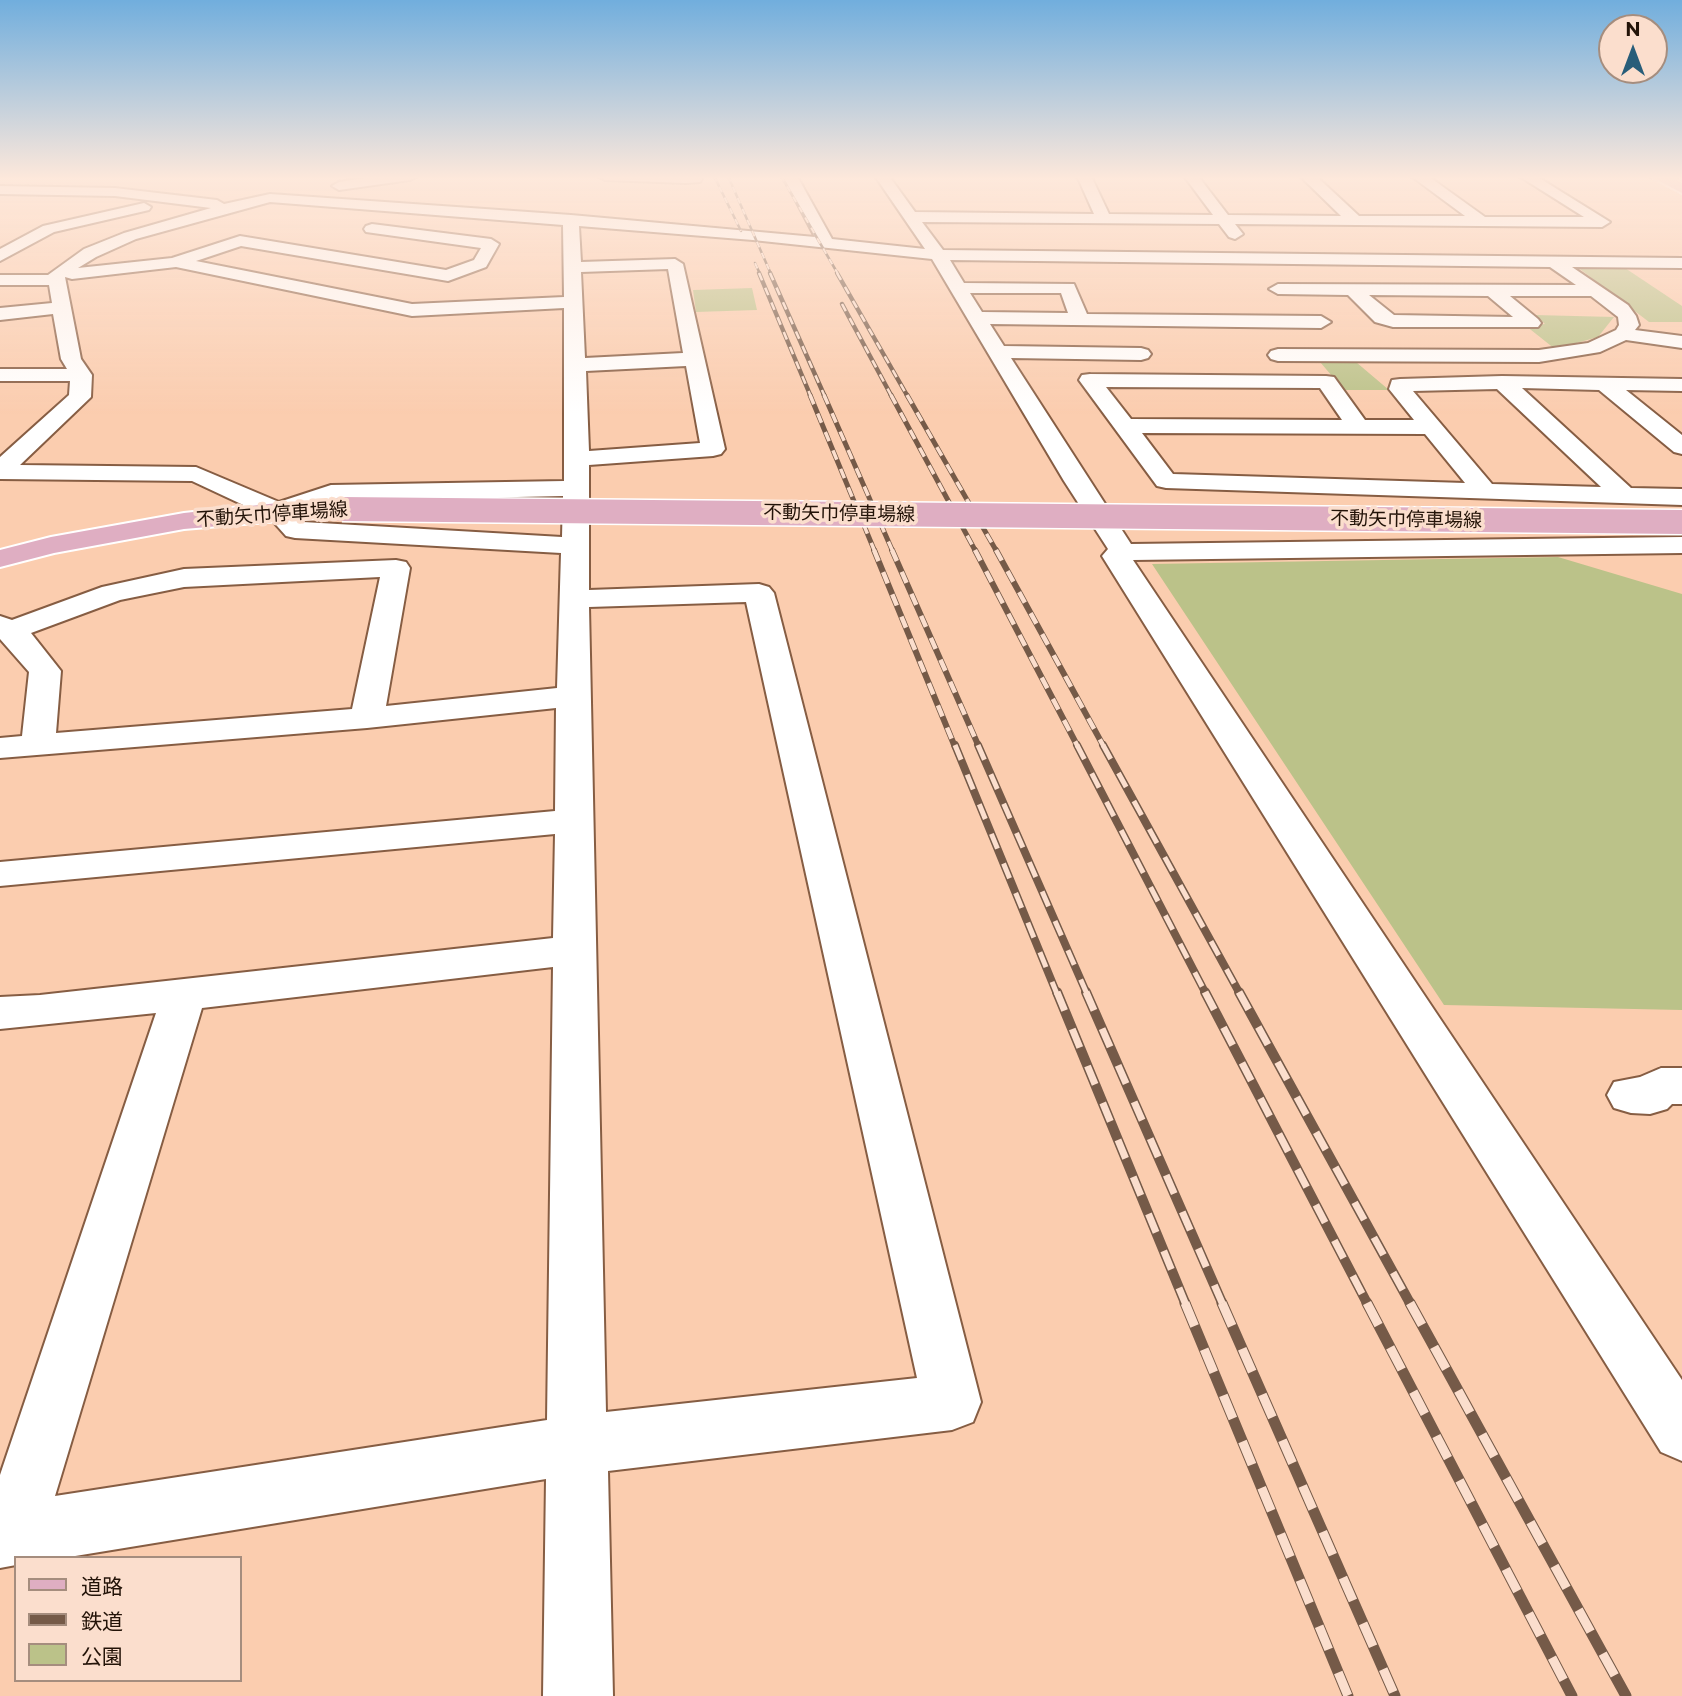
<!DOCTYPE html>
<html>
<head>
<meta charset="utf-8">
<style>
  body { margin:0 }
  #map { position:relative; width:1682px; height:1696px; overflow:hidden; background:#fbcdaf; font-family:Montserrat,"Noto Sans JP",sans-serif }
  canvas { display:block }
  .legend { position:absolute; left:14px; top:1556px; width:228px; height:126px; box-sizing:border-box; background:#fbdecd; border:2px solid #a58d7e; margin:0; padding:9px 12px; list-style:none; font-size:21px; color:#231308 }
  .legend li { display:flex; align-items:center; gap:14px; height:35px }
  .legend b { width:35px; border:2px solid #a58d7e }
  .north { position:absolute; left:1598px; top:14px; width:70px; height:70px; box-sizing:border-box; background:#fbdecd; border:2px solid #a58d7e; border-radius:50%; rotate:0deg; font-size:19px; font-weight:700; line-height:28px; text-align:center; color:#231308 }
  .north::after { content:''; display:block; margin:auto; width:24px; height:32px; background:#285d79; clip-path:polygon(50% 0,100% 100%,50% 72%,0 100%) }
</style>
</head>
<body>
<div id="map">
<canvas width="1682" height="1696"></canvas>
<ul class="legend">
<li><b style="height:9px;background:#dfaec2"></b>道路</li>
<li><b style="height:9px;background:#755a48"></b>鉄道</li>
<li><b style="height:19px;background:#bbc289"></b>公園</li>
</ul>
<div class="north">N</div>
</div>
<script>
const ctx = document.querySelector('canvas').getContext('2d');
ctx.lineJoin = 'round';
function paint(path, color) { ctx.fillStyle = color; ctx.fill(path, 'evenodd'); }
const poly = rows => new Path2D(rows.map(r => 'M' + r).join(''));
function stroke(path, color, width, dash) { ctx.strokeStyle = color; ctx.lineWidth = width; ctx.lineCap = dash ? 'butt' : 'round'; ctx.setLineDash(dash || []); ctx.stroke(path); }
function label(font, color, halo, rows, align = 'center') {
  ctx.font = font + ' Montserrat,"Noto Sans JP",sans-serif'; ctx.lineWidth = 7; ctx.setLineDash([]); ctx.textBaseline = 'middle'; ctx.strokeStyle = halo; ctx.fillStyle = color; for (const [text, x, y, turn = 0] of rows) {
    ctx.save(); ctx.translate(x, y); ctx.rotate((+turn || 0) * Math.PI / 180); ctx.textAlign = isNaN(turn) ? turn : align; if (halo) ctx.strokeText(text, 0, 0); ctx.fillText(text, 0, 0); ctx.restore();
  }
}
paint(poly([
  [1576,266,1622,266,1682,306,1682,322,1649,322],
  [752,288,757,310,696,312,693,290],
  [1535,315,1614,317,1598,337,1555,349,1526,326,1545,324],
  [1320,362,1356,362,1389,390,1344,390],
  [1558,557,1682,594,1682,1010,1444,1005,1152,564]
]), '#bbc289');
const minor = poly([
  [378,176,417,176,410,180,339,190,332,186,339,182,378,176],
  [598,176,702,176,702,179,700,182,686,183,605,180,598,176],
  [783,176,797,176,832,239,925,249,875,176,889,176,915,212,1094,214,1077,176,1091,176,1109,214,1213,215,1184,176,1198,176,1228,215,1341,216,1300,176,1316,176,1359,216,1465,216,1411,176,1428,176,1485,217,1584,217,1519,176,1536,176,1610,222,1602,227,1235,224,1243,234,1235,239,1229,237,1219,224,922,222,943,250,1682,258,1682,268,1572,267,1628,305,1636,316,1639,325,1635,330,1682,336,1682,348,1626,340,1600,352,1539,362,1278,361,1271,359,1268,355,1271,351,1278,349,1539,350,1588,343,1616,330,1619,325,1618,317,1591,296,1510,296,1538,319,1541,323,1538,327,1393,327,1375,322,1348,295,1278,294,1269,289,1278,284,1576,285,1550,267,950,260,964,283,1074,284,1087,314,1321,316,1331,322,1321,328,990,324,1004,346,1141,348,1148,350,1151,354,1148,358,1141,360,1011,358,1131,544,1682,537,1682,553,1133,560,1682,1380,1682,1461,1661,1452,1102,556,1108,549,1064,481,932,259,753,240,579,226,581,262,675,259,683,264,725,449,721,454,713,456,589,465,589,590,759,584,769,587,774,593,981,1402,973,1422,952,1430,608,1471,613,1696,543,1696,546,1479,63,1558,16,1558,16,1565,0,1568,0,1475,156,1013,0,1029,0,997,40,995,553,938,555,834,0,886,0,862,555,811,556,708,367,728,0,758,0,738,22,736,29,672,0,639,0,616,12,620,102,587,184,569,396,560,406,562,410,568,386,706,557,688,561,553,295,538,286,536,269,517,192,481,0,479,0,457,69,395,70,381,0,381,0,369,67,369,61,359,53,314,0,320,0,308,52,303,49,285,0,285,0,275,48,275,84,249,124,233,211,208,115,196,0,194,0,186,115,188,217,200,224,204,270,194,571,215,815,237,783,176],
  [270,202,563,225,564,297,412,304,196,261,241,246,448,281,486,267,499,244,491,239,372,224,366,226,364,229,366,232,481,248,474,260,446,270,240,236,172,258,78,268,96,257,136,239,270,202],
  [176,267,412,316,564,308,564,481,331,485,279,502,196,467,20,465,91,397,92,375,81,359,65,277,72,279,176,267],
  [668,269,683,353,585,358,581,272,668,269],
  [970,293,1061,293,1068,313,982,312,970,293],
  [1369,295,1488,296,1513,317,1394,315,1369,295],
  [686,366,700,443,589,451,586,371,686,366],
  [563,496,562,537,303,522,295,514,334,501,563,496],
  [380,577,352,709,56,733,61,671,31,633,120,600,184,587,380,577],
  [746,602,917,1378,606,1412,589,607,746,602],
  [553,967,547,1420,55,1496,202,1008,553,967],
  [144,203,151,207,149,210,54,232,0,261,0,249,43,226,144,203],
  [1090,374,1326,376,1334,377,1365,420,1414,420,1389,389,1392,380,1400,379,1502,376,1682,379,1682,391,1626,390,1682,435,1682,454,1674,452,1599,390,1522,388,1631,488,1682,489,1682,505,1166,488,1157,486,1079,380,1082,375,1090,374],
  [1106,387,1320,388,1342,420,1131,419,1106,387],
  [1497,389,1601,487,1492,484,1413,391,1497,389],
  [1142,433,1425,434,1465,483,1173,474,1142,433],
  [1661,1068,1682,1068,1682,1104,1672,1104,1667,1109,1650,1114,1631,1113,1614,1108,1607,1095,1614,1082,1640,1077,1661,1068]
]);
const major = poly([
  [1650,176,1668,176,1682,183,1682,193,1650,176],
  [342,501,351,503,355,509,351,515,184,529,54,553,0,567,0,550,51,537,184,513,278,503,342,501]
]);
stroke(minor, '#865d43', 4);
stroke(major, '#fff', 4);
paint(minor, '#fff');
paint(major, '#dfaec2');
const railFar6 = poly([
  [714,176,741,231],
  [728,176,771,274],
  [781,176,838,274],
  [755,263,760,274]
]);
const railFar5 = poly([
  [759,273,811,397],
  [770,273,825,397],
  [837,273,908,397],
  [842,304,892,397]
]);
const railFar4 = poly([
  [810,395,875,552],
  [824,395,893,552],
  [891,395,976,552],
  [907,395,997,552]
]);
const railFar3 = poly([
  [874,550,955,747],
  [892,550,979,747],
  [975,550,1078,747],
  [996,550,1104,747]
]);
const railFar2 = poly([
  [955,745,1057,994],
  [978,745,1087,994],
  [1077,745,1206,994],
  [1103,745,1240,994]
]);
const railFar1 = poly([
  [1057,992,1186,1305],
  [1086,992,1223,1305],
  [1205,992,1368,1305],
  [1239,992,1411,1305]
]);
const rail = poly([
  [1185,1303,1348,1696],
  [1222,1303,1395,1696],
  [1367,1303,1572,1696],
  [1410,1303,1626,1696]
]);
stroke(railFar6, '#755a48', 2.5);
stroke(railFar5, '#755a48', 4.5);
stroke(railFar4, '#755a48', 5);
stroke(railFar3, '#755a48', 6);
stroke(railFar2, '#755a48', 8);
stroke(railFar1, '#755a48', 10);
stroke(rail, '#755a48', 11);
stroke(railFar6, '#fbdecd', 2, [6]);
stroke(railFar5, '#fbdecd', 2.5, [8]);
stroke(railFar4, '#fbdecd', 3.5, [10]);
stroke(railFar3, '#fbdecd', 4.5, [12]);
stroke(railFar2, '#fbdecd', 5, [16]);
stroke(railFar1, '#fbdecd', 7, [20]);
stroke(rail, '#fbdecd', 9, [25]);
const majorBridge = poly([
  [342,509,1682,522]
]);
stroke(majorBridge, '#fff', 27, []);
stroke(majorBridge, '#dfaec2', 24);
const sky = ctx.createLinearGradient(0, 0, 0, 414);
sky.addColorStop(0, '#71aedd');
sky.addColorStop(0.43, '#fde8db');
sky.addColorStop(1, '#fde8db00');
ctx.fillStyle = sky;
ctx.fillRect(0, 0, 1682, 414);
label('19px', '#231308', '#fbdecd', [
  ["不動矢巾停車場線",839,514,1],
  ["不動矢巾停車場線",272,515,-4],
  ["不動矢巾停車場線",1406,520,1]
]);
</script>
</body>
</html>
